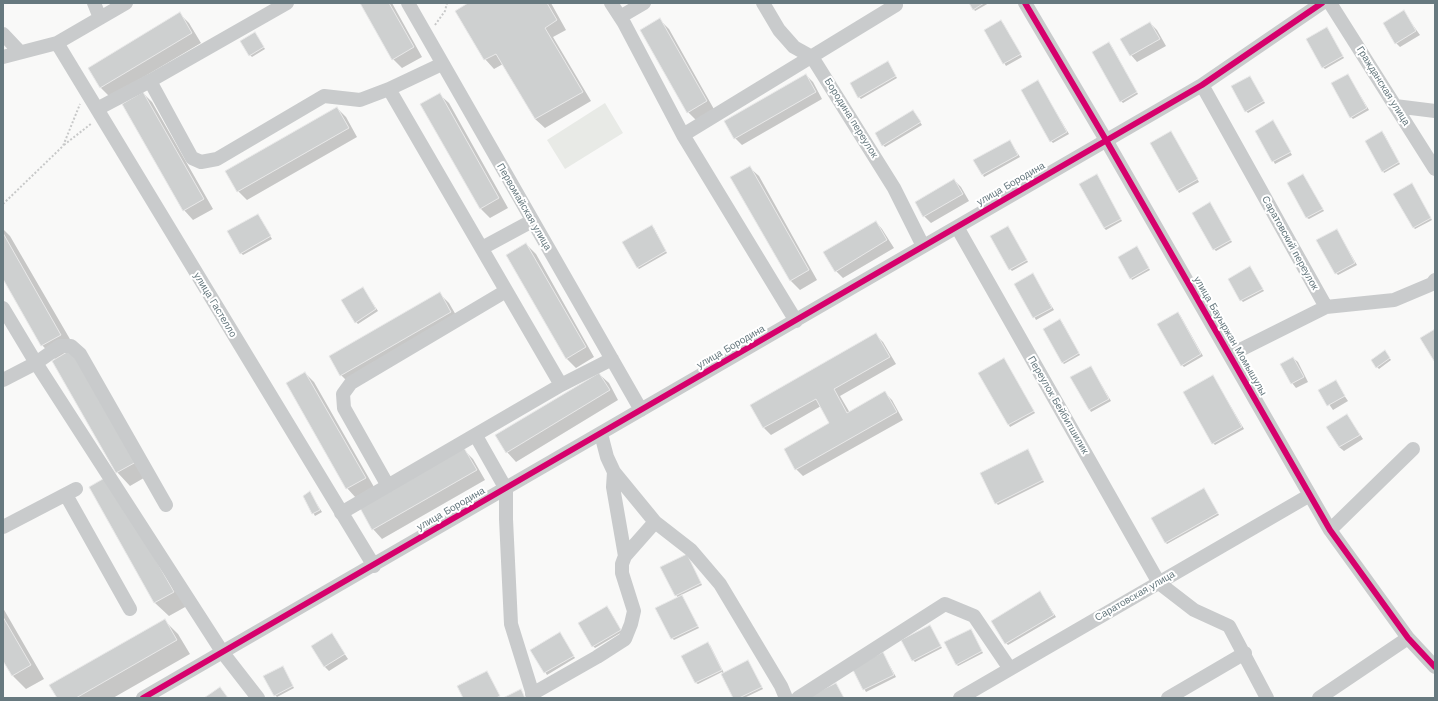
<!DOCTYPE html>
<html>
<head>
<meta charset="utf-8">
<style>
  body { margin:0 }
  #map { position:relative; width:1438px; height:701px; overflow:hidden; background:#f9f9f8; font-family:"Work Sans",sans-serif }
  canvas { display:block }
  .frame { position:absolute; inset:0; border:4px solid #67797f; pointer-events:none }
</style>
</head>
<body>
<div id="map">
<canvas width="1438" height="701"></canvas>
<div class="frame"></div>
</div>
<script>
const ctx = document.querySelector('canvas').getContext('2d');
ctx.lineJoin = 'round';
function paint(path, color) { ctx.fillStyle = color; ctx.fill(path, 'evenodd'); }
const poly = rows => new Path2D(rows.map(r => 'M' + r).join(''));
function stroke(path, color, width, dash) { ctx.strokeStyle = color; ctx.lineWidth = width; ctx.lineCap = dash ? 'butt' : 'round'; ctx.setLineDash(dash || []); ctx.stroke(path); }
function label(font, color, halo, rows, align = 'center') {
  ctx.font = font + ' "Work Sans",sans-serif'; ctx.lineWidth = 4; ctx.setLineDash([]); ctx.textBaseline = 'middle'; ctx.strokeStyle = halo; ctx.fillStyle = color; for (const [text, x, y, turn = 0] of rows) {
    ctx.save(); ctx.translate(x, y); ctx.rotate((+turn || 0) * Math.PI / 180); ctx.textAlign = isNaN(turn) ? turn : align; if (halo) ctx.strokeText(text, 0, 0); ctx.fillText(text, 0, 0); ctx.restore();
  }
}
paint(poly([
  [605,103,623,133,565,169,547,140]
]), '#e8eae6');
paint(poly([
  [361,3,392,3,422,57,402,68,393,59],
  [470,3,551,3,566,30,553,37,591,101,545,128,535,119,503,64,494,69,485,59],
  [970,3,989,3,975,11],
  [1403,11,1420,35,1400,47,1396,43],
  [180,14,189,23,201,43,110,97,101,88,90,68],
  [660,20,669,29,715,111,697,121,688,112],
  [1003,23,1022,57,1006,66,985,31],
  [1150,23,1157,30,1166,46,1137,62,1131,55],
  [1327,29,1344,58,1325,69,1323,67],
  [257,36,265,49,252,57,250,55],
  [1111,45,1138,94,1123,103,1121,101],
  [889,64,897,78,861,99,859,97],
  [806,75,813,82,822,99,742,145,735,138],
  [1348,75,1369,110,1353,119,1351,117],
  [1251,79,1265,103,1248,113,1246,111],
  [1038,82,1069,134,1053,143,1051,141],
  [143,93,152,102,213,209,193,220,184,210,124,104],
  [439,94,449,103,508,208,490,218,481,209,422,104],
  [337,108,346,117,357,137,247,200,238,191],
  [913,111,922,125,885,147,883,145],
  [1275,124,1292,155,1275,164,1256,131],
  [1171,132,1199,182,1179,193,1151,143],
  [1384,134,1400,164,1384,173,1383,171],
  [1010,141,1020,157,984,177,983,175],
  [749,167,759,176,817,280,800,290,790,280],
  [1303,175,1324,211,1309,219,1307,218],
  [1098,177,1122,221,1106,230,1104,228],
  [954,180,961,187,969,201,931,223,924,216],
  [1412,184,1432,220,1415,229,1413,227],
  [1210,204,1232,242,1216,251,1214,249],
  [258,215,272,239,243,255,241,253],
  [876,222,882,229,894,248,843,278,836,271],
  [654,228,667,253,639,269,637,267],
  [3,229,10,236,149,475,130,486,117,472,56,360,42,345,3,277],
  [1010,230,1028,262,1012,271,1010,269],
  [1337,230,1357,265,1338,275,1336,273],
  [526,244,536,254,594,357,576,368,566,358],
  [1137,248,1150,270,1132,280,1131,278],
  [1250,268,1264,291,1243,302,1241,300],
  [1033,275,1054,310,1036,320,1016,284],
  [364,290,378,311,358,324,356,322],
  [440,294,449,303,460,322,350,384,341,375],
  [1180,315,1203,356,1184,367,1182,365],
  [1062,322,1080,355,1064,364,1062,362],
  [876,335,883,342,896,364,840,396,850,413,885,393,892,400,903,420,803,476,796,469,831,423,821,406,771,435,764,428,751,405],
  [1387,354,1391,360,1379,369,1377,367],
  [1293,358,1298,362,1308,382,1296,388,1292,383],
  [1004,359,1035,413,1010,427,979,373],
  [1091,367,1111,401,1091,412,1072,377],
  [305,373,314,382,374,487,356,498,347,488],
  [599,374,609,383,618,400,516,462,507,452],
  [1213,376,1244,429,1215,445,1213,443],
  [1335,382,1348,401,1333,410,1320,391],
  [1347,415,1363,439,1344,451,1339,447],
  [464,450,473,459,485,480,382,539,373,529,361,508],
  [1029,452,1044,482,998,505,996,503],
  [108,478,187,606,169,616,155,603,90,488],
  [1205,491,1219,515,1167,544,1165,542],
  [310,493,322,512,315,516,304,496],
  [688,557,702,585,681,595,699,628,674,640,672,638,678,598,676,595],
  [1040,592,1056,617,1008,645,1006,643],
  [3,608,44,679,26,689,13,676,3,659],
  [609,609,622,632,595,648,593,646],
  [165,621,178,634,190,654,113,698,58,698],
  [930,626,942,648,915,662,913,660],
  [971,630,983,653,958,666,956,664],
  [332,635,348,659,329,671,324,666],
  [561,635,575,658,547,675,532,650],
  [710,645,724,673,748,661,763,689,744,698,734,698,722,672,698,684,696,683],
  [883,653,896,677,866,692,853,668],
  [284,669,294,688,277,697,275,695]
]), '#0003');
const building = poly([
  [360,3,389,3,414,47,392,60,360,3],
  [468,3,547,3,557,20,545,28,583,92,535,119,496,54,484,60,455,11,468,3],
  [969,3,984,3,973,10,969,3],
  [1404,10,1416,31,1395,44,1383,23,1404,10],
  [180,12,192,33,100,88,88,68,180,12],
  [660,18,707,101,687,113,640,30,660,18],
  [1001,20,1021,54,1003,64,984,30,1001,20],
  [1150,22,1160,39,1130,56,1120,39,1150,22],
  [1327,27,1343,56,1322,68,1306,39,1327,27],
  [255,32,264,47,249,56,240,41,255,32],
  [1109,42,1137,92,1120,102,1092,52,1109,42],
  [888,61,896,76,858,98,850,83,888,61],
  [806,74,816,92,734,139,724,121,806,74],
  [1348,74,1367,108,1350,118,1331,83,1348,74],
  [1250,76,1264,101,1245,112,1231,86,1250,76],
  [1038,80,1067,132,1050,142,1021,90,1038,80],
  [143,92,204,199,183,211,122,104,143,92],
  [440,93,499,198,480,209,420,104,440,93],
  [337,107,349,128,237,192,225,171,337,107],
  [913,110,921,122,882,146,875,133,913,110],
  [1273,120,1291,152,1272,162,1255,131,1273,120],
  [1171,131,1198,179,1177,191,1150,143,1171,131],
  [1382,131,1399,162,1382,172,1365,141,1382,131],
  [1010,140,1018,155,982,175,973,160,1010,140],
  [750,166,809,270,790,281,730,177,750,166],
  [1097,174,1121,219,1104,228,1079,184,1097,174],
  [1303,174,1323,209,1306,218,1287,183,1303,174],
  [954,179,963,194,923,217,915,202,954,179],
  [1412,183,1431,218,1413,228,1393,194,1412,183],
  [1210,202,1231,240,1213,250,1192,213,1210,202],
  [258,214,271,236,240,254,227,231,258,214],
  [876,221,887,240,835,272,823,252,876,221],
  [652,225,666,251,637,268,622,242,652,225],
  [1008,226,1027,260,1009,270,990,236,1008,226],
  [1337,229,1355,263,1335,274,1316,240,1337,229],
  [3,233,61,335,41,346,3,279,3,233],
  [526,243,586,347,566,359,506,255,526,243],
  [1137,246,1149,268,1130,279,1118,257,1137,246],
  [1250,266,1263,289,1240,301,1228,279,1250,266],
  [1033,273,1052,308,1033,318,1014,284,1033,273],
  [363,287,376,309,355,323,341,300,363,287],
  [440,292,451,312,340,376,329,356,440,292],
  [1178,312,1201,354,1181,366,1157,324,1178,312],
  [1060,319,1079,353,1062,363,1043,329,1060,319],
  [1435,329,1435,360,1434,361,1420,338,1435,329],
  [876,333,890,357,834,389,847,413,885,391,897,412,795,470,784,449,829,423,816,399,763,428,750,405,876,333],
  [72,349,136,462,116,473,52,361,72,349],
  [1385,350,1390,358,1376,368,1371,360,1385,350],
  [1293,357,1304,377,1291,384,1280,364,1293,357],
  [1004,358,1034,411,1008,425,978,373,1004,358],
  [1091,366,1109,399,1089,410,1070,377,1091,366],
  [305,372,366,478,346,489,286,383,305,372],
  [599,373,610,390,506,453,495,435,599,373],
  [1213,375,1242,427,1212,444,1183,392,1213,375],
  [1336,380,1345,396,1327,406,1318,390,1336,380],
  [1347,414,1360,435,1339,447,1326,427,1347,414],
  [464,448,477,470,372,530,360,508,464,448],
  [1028,449,1043,480,995,504,980,473,1028,449],
  [108,476,174,592,154,603,89,487,108,476],
  [1204,488,1218,513,1165,543,1151,518,1204,488],
  [310,491,320,510,312,514,303,496,310,491],
  [687,554,701,583,675,596,660,567,687,554],
  [1040,591,1054,615,1005,644,991,621,1040,591],
  [682,595,698,626,671,639,655,608,682,595],
  [607,606,621,630,592,647,578,623,607,606],
  [3,617,31,665,12,676,3,661,3,617],
  [165,619,177,640,76,698,57,698,49,685,165,619],
  [930,625,941,646,912,661,901,640,930,625],
  [971,629,982,651,956,665,944,642,971,629],
  [560,632,574,656,544,673,530,650,560,632],
  [332,633,345,654,324,667,311,646,332,633],
  [708,642,722,670,695,683,681,656,708,642],
  [883,652,894,675,863,690,852,668,883,652],
  [748,660,762,687,739,698,733,698,721,674,748,660],
  [283,666,293,686,274,696,263,676,283,666],
  [487,671,500,696,496,698,463,698,457,686,487,671],
  [836,683,844,698,809,698,808,697,836,683],
  [220,687,228,698,204,698,220,687],
  [521,689,525,698,503,698,521,689]
]);
paint(building, '#ced0d0');
stroke(building, '#e8e8e8', 1);
stroke(poly([
  [435,25,445,11,447,3],
  [64,145,92,123],
  [3,204,63,146,80,104]
]), '#c8c9c9', 2, [2, 2]);
stroke(poly([
  [94,3,100,18],
  [408,3,641,410],
  [611,3,624,23,683,135,796,321],
  [763,3,779,30,794,47,812,57,894,188,923,246],
  [1025,3,1106,140,1330,530,1408,638,1435,667],
  [1330,3,1435,169],
  [620,17,644,3],
  [3,34,20,52],
  [57,43,374,566],
  [3,57,57,43,126,3],
  [150,81,192,158,201,162,217,159,324,96,360,100,389,89,561,385],
  [1202,85,1326,307,1230,355],
  [389,89,442,64],
  [1395,106,1435,111],
  [97,109,150,81,287,3],
  [683,135,896,5],
  [957,227,1159,583,1194,610,1229,626,1267,698],
  [482,248,532,221],
  [1326,307,1394,300,1432,284,1435,280],
  [3,308,36,363,60,346,71,346,80,354,166,505],
  [3,380,36,363,223,653,258,698],
  [601,434,607,457,614,472,655,522,691,550,720,584,781,686,786,698],
  [476,436,506,489,506,519,511,624,534,698],
  [614,472,613,487,625,556],
  [388,486,344,408,343,394,351,383,506,291],
  [66,495,130,609],
  [341,513,561,385,612,359],
  [3,527,76,489],
  [1330,530,1413,449],
  [532,694,597,657,625,639,631,624,634,611,622,573,622,564,625,556,655,522],
  [143,698,1202,85,1322,3],
  [798,698,945,604,974,616,1010,669],
  [960,698,1310,495],
  [1168,698,1245,653],
  [1319,698,1408,638]
]), '#c9cbcc', 14);
stroke(poly([
  [1025,3,1106,140,1330,530,1408,638,1435,667],
  [143,698,1202,85,1322,3]
]), '#d6006c', 6);
label('10px', '#67797f', '#fff', [
  ["Гражданская улица",1383,86,58],
  ["Бородина переулок",851,118,58],
  ["улица Бородина",1011,184,-30],
  ["Первомайская улица",524,207,60],
  ["Саратовский переулок",1290,243,61],
  ["улица Гастелло",215,305,59],
  ["улица Бауыржан Момышулы",1230,336,60],
  ["улица Бородина",731,347,-30],
  ["Переулок Бейбитшилик",1058,405,60],
  ["улица Бородина",451,509,-30],
  ["Саратовская улица",1135,596,-30]
]);
</script>
</body>
</html>
